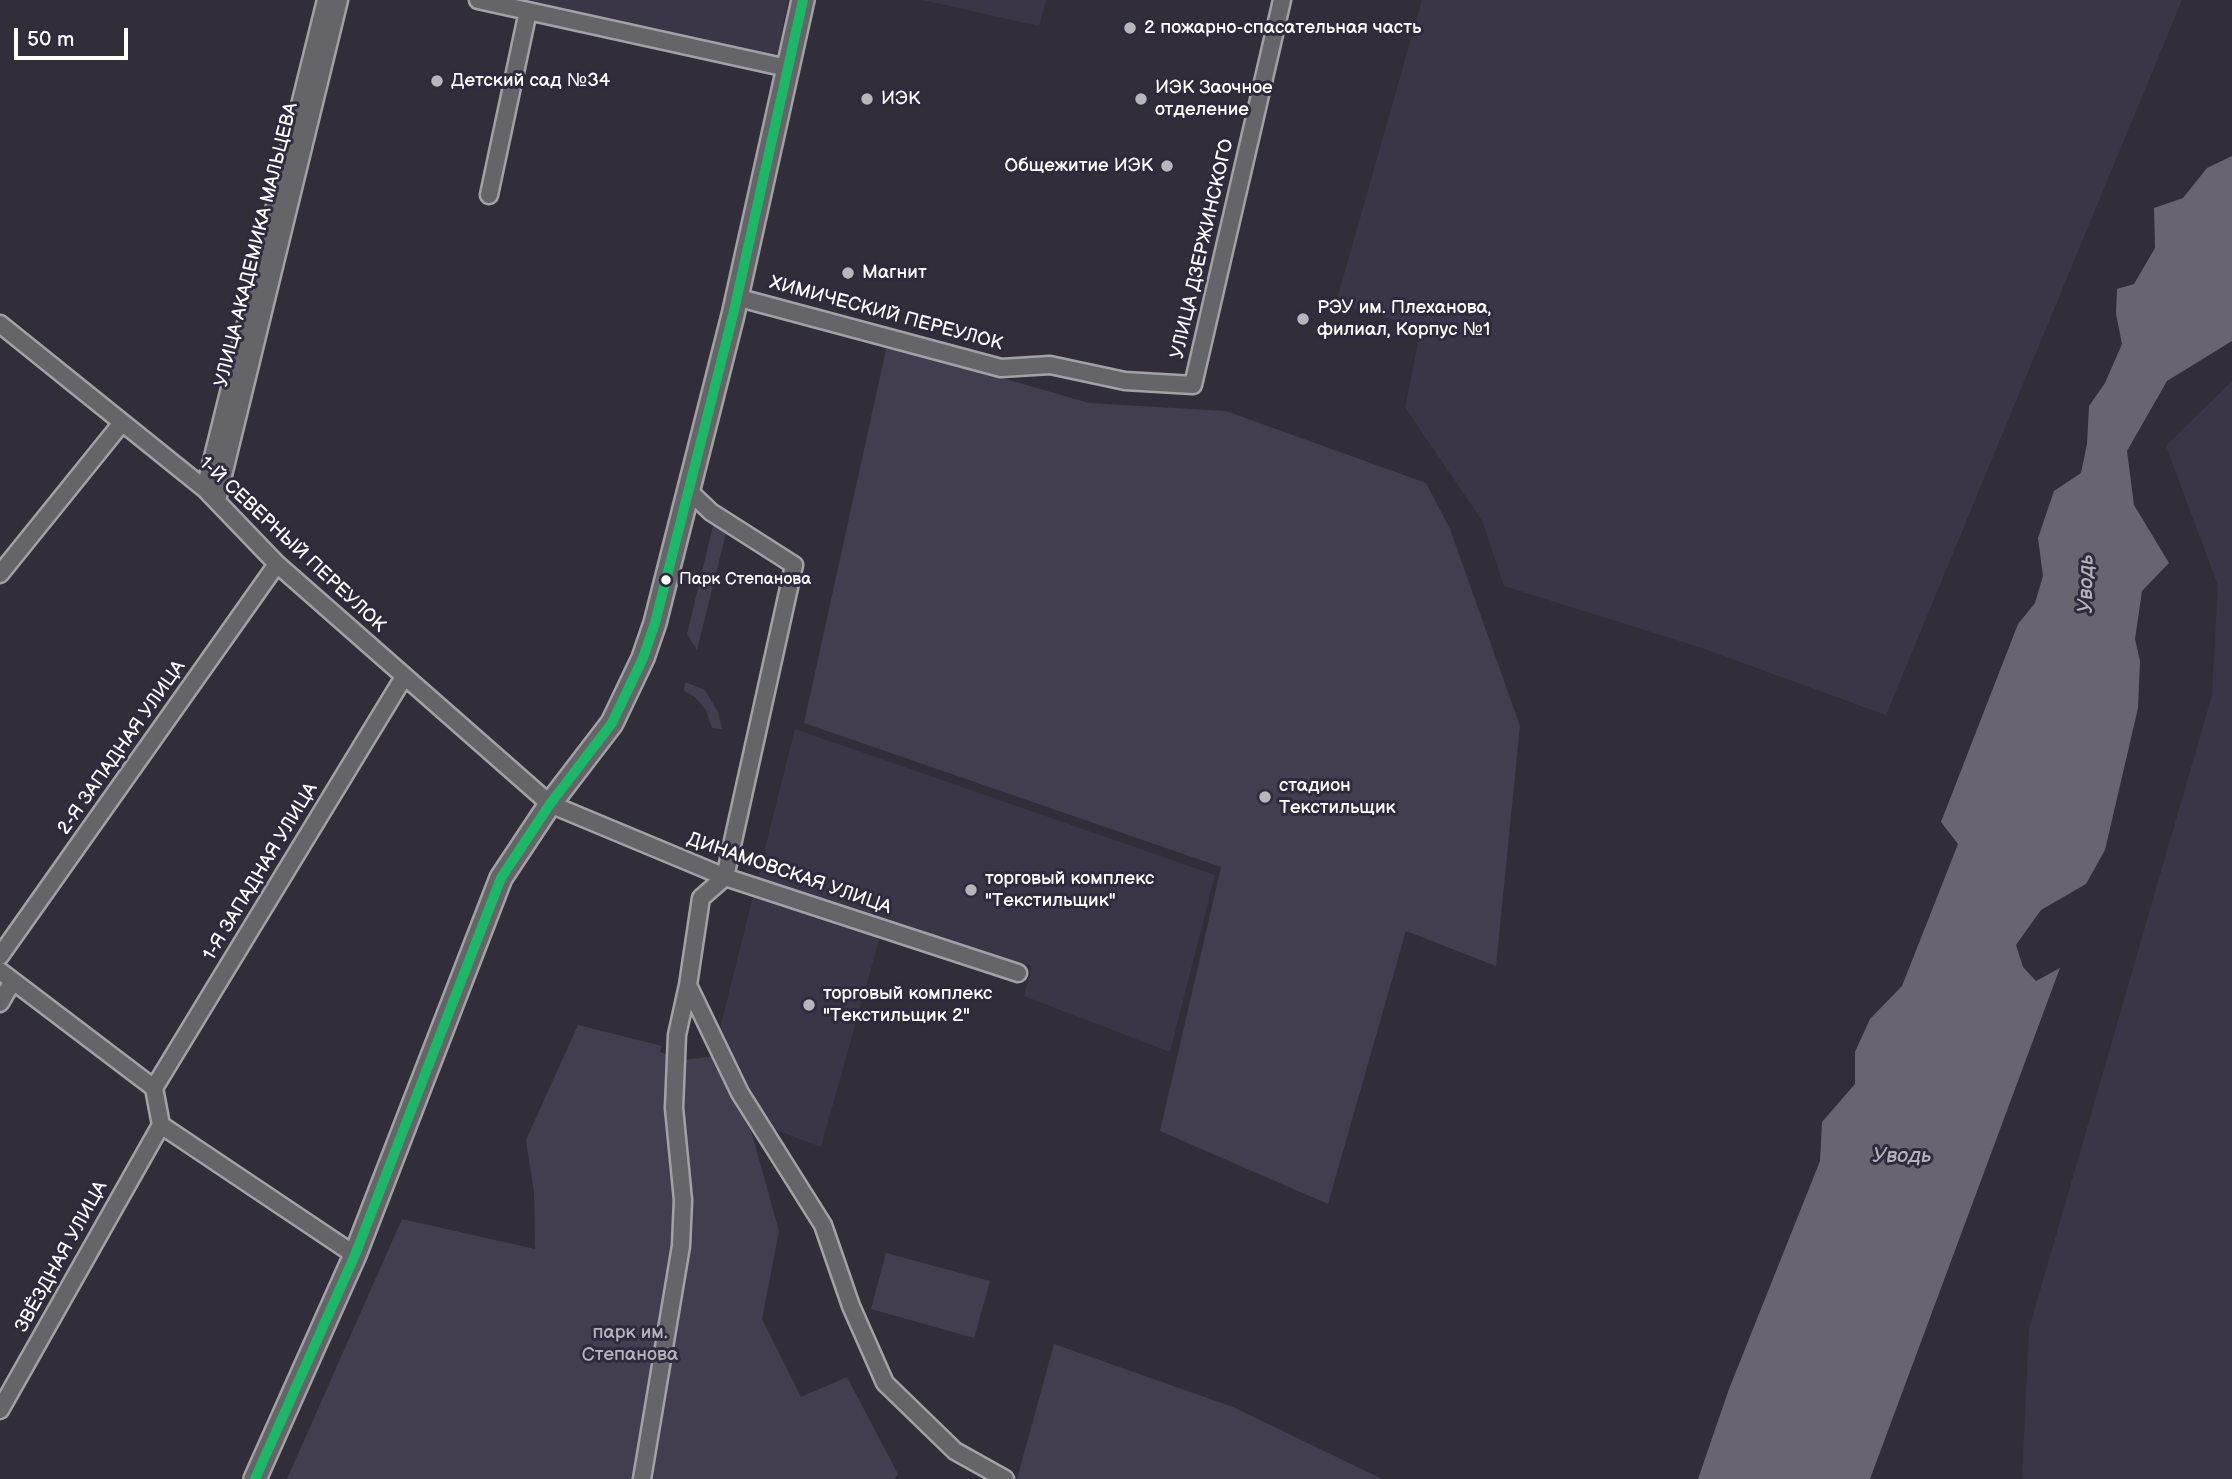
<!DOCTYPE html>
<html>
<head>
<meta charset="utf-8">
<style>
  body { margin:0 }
  #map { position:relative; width:2232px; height:1479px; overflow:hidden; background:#312e39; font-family:"Balsamiq Sans",sans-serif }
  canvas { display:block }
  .scale { position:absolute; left:14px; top:28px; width:114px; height:32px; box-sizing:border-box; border:4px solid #fff; border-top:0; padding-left:9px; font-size:21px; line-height:24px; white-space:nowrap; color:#fff; -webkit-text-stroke:5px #2f2a3d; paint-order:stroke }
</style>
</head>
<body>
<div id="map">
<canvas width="2232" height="1479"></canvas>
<div class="scale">50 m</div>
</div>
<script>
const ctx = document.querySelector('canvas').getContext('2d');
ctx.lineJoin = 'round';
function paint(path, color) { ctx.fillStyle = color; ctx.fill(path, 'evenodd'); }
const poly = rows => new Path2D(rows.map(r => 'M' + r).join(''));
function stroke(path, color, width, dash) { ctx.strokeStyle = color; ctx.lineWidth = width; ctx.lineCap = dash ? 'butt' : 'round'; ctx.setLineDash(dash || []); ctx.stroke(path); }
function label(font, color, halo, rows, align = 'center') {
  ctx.font = font + ' "Balsamiq Sans",sans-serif'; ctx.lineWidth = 6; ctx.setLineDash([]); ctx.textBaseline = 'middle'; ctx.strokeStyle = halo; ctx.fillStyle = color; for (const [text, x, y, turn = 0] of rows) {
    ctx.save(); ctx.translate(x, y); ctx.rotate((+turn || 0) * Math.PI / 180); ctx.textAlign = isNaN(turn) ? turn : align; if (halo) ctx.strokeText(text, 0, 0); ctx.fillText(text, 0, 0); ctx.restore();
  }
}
paint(poly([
  [523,0,788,0,777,56],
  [923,0,1046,0,1039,26],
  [1422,0,2182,0,1886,715,1699,647,1504,586,1483,522,1405,407,1421,328,1336,303],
  [2232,381,2232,1479,2022,1479,2029,1329,2212,695,2218,585,2166,446],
  [795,729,1215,875,1170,1052,1024,996,1032,966,884,922,821,1147,758,1123,717,1041]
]), '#3b3647');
paint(poly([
  [887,345,1089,403,1226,411,1426,483,1450,529,1520,726,1496,966,1406,931,1328,1204,1160,1131,1221,867,804,723],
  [714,522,728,525,697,650,687,634],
  [685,682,705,690,718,712,722,729,712,728,706,710,695,697,684,691],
  [578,1025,662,1046,660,1052,682,1060,716,1056,752,1134,779,1231,762,1319,801,1397,847,1377,898,1474,895,1479,287,1479,402,1219,535,1249,534,1192,526,1140],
  [886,1253,990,1281,974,1338,871,1309],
  [1054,1344,1233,1407,1382,1479,1017,1479]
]), '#433e4f');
paint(poly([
  [2232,156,2232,341,2167,381,2127,451,2134,505,2169,563,2142,591,2135,639,2140,661,2138,708,2105,850,2086,884,2041,910,2016,945,2023,967,2036,981,2060,968,1870,1479,1698,1479,1729,1389,1820,1161,1822,1122,1855,1084,1855,1052,1870,1019,1902,986,1958,844,1941,822,2018,624,2035,603,2043,576,2038,538,2054,491,2081,473,2087,444,2089,406,2105,383,2122,344,2116,314,2117,289,2134,284,2155,248,2154,208,2183,198,2207,168]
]), '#686571');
const minor = poly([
  [478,0,787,68],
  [489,195,528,11],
  [736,297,1001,368,1050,365,1125,381,1193,385,1282,0],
  [0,324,205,489,277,564,550,804,725,877,1018,973],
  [205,489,326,0],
  [217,500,339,0],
  [0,574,121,424],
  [0,956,277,564],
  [0,971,154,1088,161,1125,355,1255],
  [688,985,740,1093,823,1225,851,1306,885,1383,955,1451,1005,1479],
  [0,1003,13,981],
  [154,1088,404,677],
  [0,1410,161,1125],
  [642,1479,681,1246,683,1200,674,1108,677,1035,688,985,701,898,725,877,794,565,711,512,688,490]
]);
const major = poly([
  [255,1479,355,1255,501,878,550,804,612,723,643,658,655,623,733,315,803,0]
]);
stroke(minor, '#a2a1a6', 21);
stroke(major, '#a2a1a6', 26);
stroke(minor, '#656469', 16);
stroke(major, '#656469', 21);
stroke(poly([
  [255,1479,355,1255,501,878,550,804,612,723,643,658,655,623,733,315,803,0]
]), '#1ab867', 10);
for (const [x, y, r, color] of [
  [1130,28,7,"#b7b6ba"],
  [437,81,7,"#b7b6ba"],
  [867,99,7,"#b7b6ba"],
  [1141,99,7,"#b7b6ba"],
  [1167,166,7,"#b7b6ba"],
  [848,273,7,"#b7b6ba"],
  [1303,319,7,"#b7b6ba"],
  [666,580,6,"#fff"],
  [1265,797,7,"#b7b6ba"],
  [971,890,7,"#b7b6ba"],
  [809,1005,7,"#b7b6ba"]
]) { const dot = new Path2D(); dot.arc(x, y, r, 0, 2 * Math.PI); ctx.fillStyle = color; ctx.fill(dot); stroke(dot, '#2f2a3d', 2.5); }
label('17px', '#fff', '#2f2a3d', [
  ["Парк Степанова",679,580]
], 'left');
label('19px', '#fff', '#2f2a3d', [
  ["2 пожарно-спасательная часть",1144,28],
  ["Детский сад №34",451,81],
  ["ИЭК Заочное",1155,88],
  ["отделение",1155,110],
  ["ИЭК",881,99],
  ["Общежитие ИЭК",1153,166,"right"],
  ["Магнит",862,273],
  ["РЭУ им. Плеханова,",1317,308],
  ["филиал, Корпус №1",1317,330],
  ["стадион",1279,786],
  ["Текстильщик",1279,808],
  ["торговый комплекс",985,879],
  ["\"Текстильщик\"",985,901],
  ["торговый комплекс",823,994],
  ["\"Текстильщик 2\"",823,1016]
], 'left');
label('19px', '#fff', '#2f2a3d', [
  ["УЛИЦА АКАДЕМИКА МАЛЬЦЕВА",257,245,-76],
  ["УЛИЦА ДЗЕРЖИНСКОГО",1203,249,-77],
  ["ХИМИЧЕСКИЙ ПЕРЕУЛОК",886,314,15],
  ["1-Й СЕВЕРНЫЙ ПЕРЕУЛОК",292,545,43],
  ["2-Я ЗАПАДНАЯ УЛИЦА",122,748,-55],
  ["1-Я ЗАПАДНАЯ УЛИЦА",261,872,-59],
  ["ДИНАМОВСКАЯ УЛИЦА",789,874,19],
  ["ЗВЁЗДНАЯ УЛИЦА",62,1257,-61]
]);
label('19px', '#b5b3ba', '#2f2a3d', [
  ["парк им.",630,1333],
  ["Степанова",630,1355]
]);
label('italic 21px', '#b6b4bb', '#2f2a3d', [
  ["Уводь",2087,584,-89],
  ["Уводь",1902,1157]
]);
</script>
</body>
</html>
